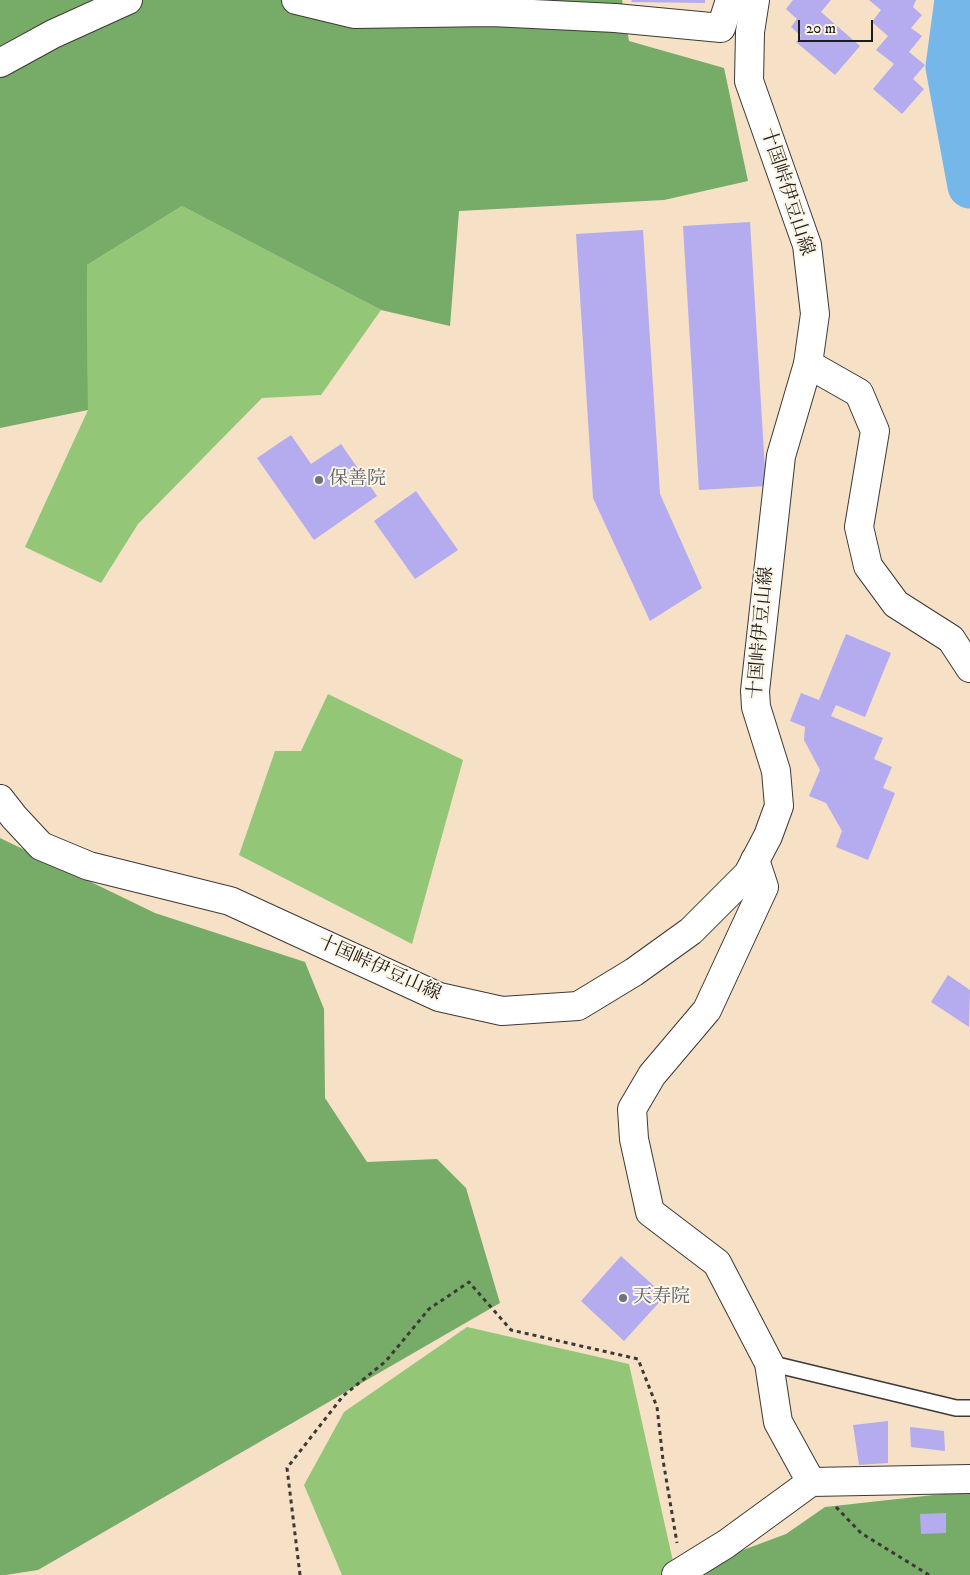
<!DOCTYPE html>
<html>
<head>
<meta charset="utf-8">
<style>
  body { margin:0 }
  #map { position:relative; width:970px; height:1575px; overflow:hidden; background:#f6e0c6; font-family:"IM FELL DW Pica",serif }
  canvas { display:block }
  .scale { position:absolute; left:798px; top:20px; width:75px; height:22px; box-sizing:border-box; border:2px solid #1c1c1c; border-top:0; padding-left:6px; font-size:15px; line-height:18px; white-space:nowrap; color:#1c1c1c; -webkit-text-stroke:4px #fcf5e5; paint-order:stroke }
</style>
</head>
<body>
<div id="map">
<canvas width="970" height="1575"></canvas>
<div class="scale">20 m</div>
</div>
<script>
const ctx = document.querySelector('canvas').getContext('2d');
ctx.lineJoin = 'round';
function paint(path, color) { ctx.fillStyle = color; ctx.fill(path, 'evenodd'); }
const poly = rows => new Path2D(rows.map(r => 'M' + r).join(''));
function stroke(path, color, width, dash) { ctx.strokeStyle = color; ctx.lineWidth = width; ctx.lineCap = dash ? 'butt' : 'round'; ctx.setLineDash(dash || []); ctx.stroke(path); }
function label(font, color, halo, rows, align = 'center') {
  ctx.font = font + ' "IM FELL DW Pica","Noto Serif JP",serif'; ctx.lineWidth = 4; ctx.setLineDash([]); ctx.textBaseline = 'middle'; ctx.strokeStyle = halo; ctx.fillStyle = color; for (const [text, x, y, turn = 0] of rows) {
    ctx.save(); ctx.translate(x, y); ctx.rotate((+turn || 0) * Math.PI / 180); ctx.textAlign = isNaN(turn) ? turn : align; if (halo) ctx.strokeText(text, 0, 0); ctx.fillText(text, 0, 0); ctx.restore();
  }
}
paint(poly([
  [182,206,381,310,321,395,262,398,138,524,101,583,25,547,88,410,87,265],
  [328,694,463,760,412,944,239,855,275,751,301,751],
  [467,1327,629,1364,676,1575,342,1575,304,1485,344,1412]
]), '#93c677');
paint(poly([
  [0,0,622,0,629,41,724,68,748,181,664,200,459,211,450,326,381,310,182,206,87,265,88,410,0,428],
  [0,838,155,913,305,962,324,1009,325,1098,367,1162,437,1159,466,1188,500,1303,38,1570,5,1575,0,1575],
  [970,1491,970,1575,676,1575,786,1534,825,1507]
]), '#76ab68');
stroke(poly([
  [957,0,948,67,970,186]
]), '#76b7ea', 45);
paint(poly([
  [632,0,705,0,705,3,631,2],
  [793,0,831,0,821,12,860,46,835,75,796,42,801,36,791,27,797,19,786,9],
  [869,0,916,0,913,7,922,15,911,28,922,36,909,52,925,65,913,79,924,89,902,114,873,89,894,64,876,50,888,36,872,22,881,10],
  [750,222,766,486,699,490,683,226],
  [643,230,660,494,702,588,650,621,593,498,576,234],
  [291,435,311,464,341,444,377,496,314,540,257,458],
  [416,491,458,550,415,579,374,521],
  [846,634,891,653,865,717,836,705,831,716,883,738,874,759,892,767,883,788,895,793,868,860,836,847,842,831,826,803,809,796,820,770,804,740,805,727,790,721,801,693,819,700],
  [948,975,970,990,969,1027,931,1002],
  [621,1256,665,1296,624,1341,581,1301],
  [888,1421,888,1463,859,1465,853,1425],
  [910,1427,944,1431,945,1451,911,1447],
  [946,1513,946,1533,921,1534,920,1514]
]), '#b5abef');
const service = poly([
  [769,1363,956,1408,970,1408]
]);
const minor = poly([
  [296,0,354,14,492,12,615,18,721,28,730,0],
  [0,63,53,34,128,0],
  [755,860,764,887,707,1010,652,1075,632,1109,634,1139,650,1212,717,1263,769,1363,778,1422,811,1482],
  [676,1575,726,1544,811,1482,970,1479]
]);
const tertiary = poly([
  [808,364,859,393,875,431,859,527,868,566,896,604,951,639,970,668]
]);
const secondary = poly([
  [0,799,14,817,41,846,89,866,230,901,439,997,502,1011,578,1006,634,972,691,931,748,874,768,836,779,806,776,771,756,707,755,691,781,456,808,364,815,314,807,245,749,81,750,32,755,0]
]);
stroke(service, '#3d3936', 18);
stroke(minor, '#3d3936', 30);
stroke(tertiary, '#3d3936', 30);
stroke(secondary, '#3d3936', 30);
stroke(poly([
  [836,1507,861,1533,929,1575],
  [300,1575,287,1468,343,1396,386,1361,429,1309,469,1282,511,1330,638,1359,657,1407,663,1460,677,1543]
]), '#3d3936', 3, [4, 4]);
stroke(service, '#fff', 15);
stroke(minor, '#fff', 28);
stroke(tertiary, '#fff', 28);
stroke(secondary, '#fff', 28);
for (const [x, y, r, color] of [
  [319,480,5,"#6b7280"],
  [623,1298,5,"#6b7280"]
]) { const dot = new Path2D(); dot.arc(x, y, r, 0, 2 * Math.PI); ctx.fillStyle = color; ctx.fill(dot); stroke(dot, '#fcf5e5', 2); }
label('19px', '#1c1c1c', '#fcf5e5', [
  ["十国峠伊豆山線",786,192,72],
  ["十国峠伊豆山線",762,633,-85],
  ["十国峠伊豆山線",379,969,24]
]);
label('19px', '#5b616d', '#fcf5e5', [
  ["保善院",329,480],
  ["天寿院",633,1298]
], 'left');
</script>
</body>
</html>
